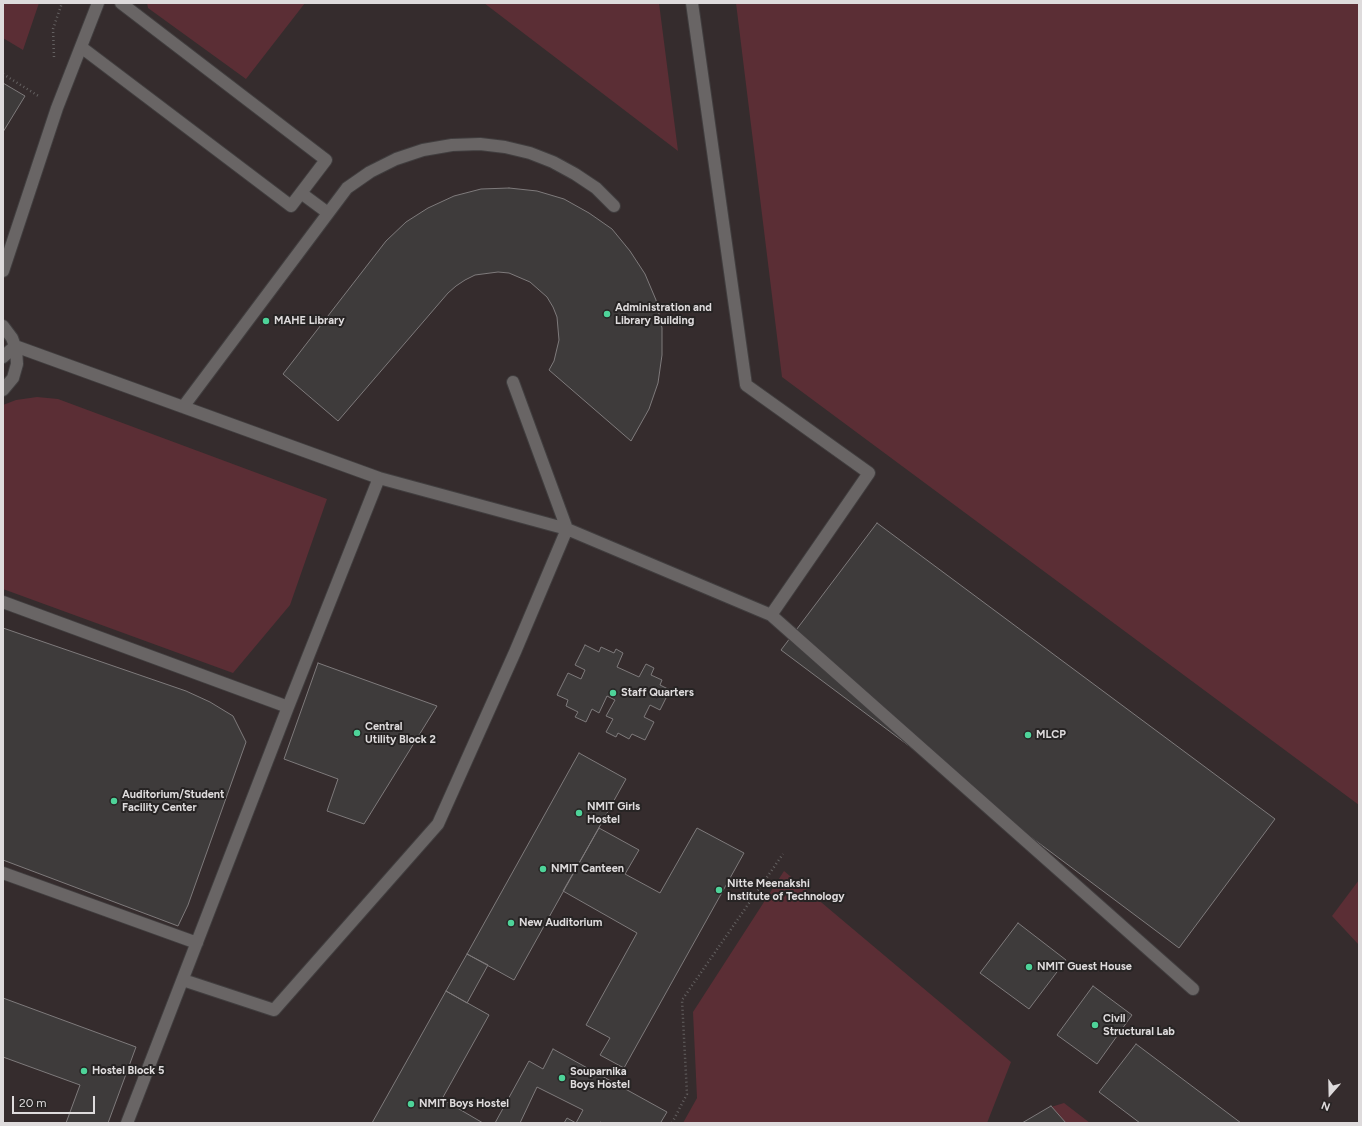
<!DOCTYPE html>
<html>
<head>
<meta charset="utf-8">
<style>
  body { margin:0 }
  #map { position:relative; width:1362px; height:1126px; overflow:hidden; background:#272424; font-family:Figtree,sans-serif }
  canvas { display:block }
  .frame { position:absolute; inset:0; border:4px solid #dedbdc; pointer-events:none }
  .north { position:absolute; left:1310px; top:1074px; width:40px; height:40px; -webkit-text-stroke:3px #272424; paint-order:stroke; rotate:200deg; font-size:11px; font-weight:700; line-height:16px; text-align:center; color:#dedbdc }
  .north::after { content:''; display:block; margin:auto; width:14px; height:18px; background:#dedbdc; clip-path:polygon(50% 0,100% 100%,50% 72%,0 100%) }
  .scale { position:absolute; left:12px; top:1096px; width:83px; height:18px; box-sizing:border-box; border:2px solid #dedbdc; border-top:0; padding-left:5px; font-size:12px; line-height:14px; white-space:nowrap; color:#dedbdc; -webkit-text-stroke:3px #272424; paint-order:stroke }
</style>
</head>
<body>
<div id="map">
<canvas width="1362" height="1126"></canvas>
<div class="frame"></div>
<div class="north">N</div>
<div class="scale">20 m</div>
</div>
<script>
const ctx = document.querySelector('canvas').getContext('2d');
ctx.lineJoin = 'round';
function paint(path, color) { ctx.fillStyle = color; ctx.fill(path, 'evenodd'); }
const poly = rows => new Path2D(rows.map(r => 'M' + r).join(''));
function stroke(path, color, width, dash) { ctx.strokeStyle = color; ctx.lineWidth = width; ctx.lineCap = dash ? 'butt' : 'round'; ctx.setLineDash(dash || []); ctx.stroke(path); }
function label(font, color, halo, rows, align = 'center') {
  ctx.font = font + ' Figtree,sans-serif'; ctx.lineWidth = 4; ctx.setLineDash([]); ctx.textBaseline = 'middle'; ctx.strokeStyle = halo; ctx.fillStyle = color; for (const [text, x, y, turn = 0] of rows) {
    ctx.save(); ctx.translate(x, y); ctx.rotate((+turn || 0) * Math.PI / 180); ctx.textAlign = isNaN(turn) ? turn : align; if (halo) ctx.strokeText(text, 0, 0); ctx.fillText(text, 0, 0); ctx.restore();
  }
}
paint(poly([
  [3,3,1359,3,1359,1123,3,1123]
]), '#352c2d');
paint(poly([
  [3,3,39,3,23,50,3,38],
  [147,3,305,3,246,79,148,8],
  [484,3,659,3,678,151],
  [736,3,1359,3,1359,805,782,377],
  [37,397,58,399,327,499,290,605,233,673,3,589,3,405,16,400],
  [784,871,1011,1062,987,1123,683,1123,697,1098,693,1012],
  [1359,880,1359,945,1332,916],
  [1064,1103,1090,1123,1066,1123,1051,1107]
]), '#5b2e35');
const building = poly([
  [3,83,25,96,3,132,3,83],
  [509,188,537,191,564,199,589,213,612,229,630,251,645,274,656,300,662,328,662,355,658,383,649,409,631,441,549,370,554,361,559,340,557,317,553,307,547,297,530,282,509,273,498,272,475,275,465,280,456,286,448,293,338,421,283,374,386,241,406,222,428,208,454,196,481,189,509,188],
  [877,523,1275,819,1179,948,781,650,877,523],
  [3,628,186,691,210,702,233,716,246,742,188,905,178,926,3,860,3,628],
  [585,645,599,652,601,647,614,653,616,649,623,653,617,667,639,677,646,664,654,668,651,675,662,680,660,685,670,690,660,710,650,705,644,717,654,722,645,740,632,734,629,739,618,733,616,737,606,732,613,719,606,716,615,700,607,696,599,713,592,709,586,722,575,717,578,712,566,706,568,700,557,695,568,673,581,679,585,670,575,665,585,645],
  [318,663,437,706,364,824,327,811,338,779,284,759,318,663],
  [579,753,626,779,514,980,467,954,579,753],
  [599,828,639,850,625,874,660,893,697,828,744,853,624,1068,600,1055,610,1038,586,1025,637,933,563,891,599,828],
  [1018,923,1066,960,1029,1009,980,973,1018,923],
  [467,954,488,965,467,1003,446,991,467,954],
  [1093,986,1132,1015,1097,1064,1057,1035,1093,986],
  [446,991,489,1015,442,1099,483,1123,372,1123,446,991],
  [3,998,136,1047,108,1123,66,1123,80,1085,3,1057,3,998],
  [1136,1044,1241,1123,1140,1123,1099,1092,1136,1044],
  [553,1049,667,1112,661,1122,663,1123,603,1123,600,1122,600,1123,564,1123,567,1118,576,1123,583,1110,537,1087,520,1123,495,1123,529,1061,543,1069,553,1049],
  [1051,1106,1066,1123,1022,1123,1051,1106]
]);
paint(building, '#3e3b3b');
stroke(building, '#7e7a7b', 1);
const minor = poly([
  [692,3,746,385,869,473,771,615],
  [81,47,291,206,326,160,121,3],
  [301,193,328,213],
  [3,271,57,108,98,3],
  [3,326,12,338,16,349,17,364,13,378,3,390],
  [3,357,15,346,379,478],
  [183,407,347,188,370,172,396,159,423,150,452,145,480,144,505,147,530,153,553,162,575,174,596,188,614,206],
  [3,602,288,707],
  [3,873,197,943],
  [183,980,274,1010,438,824,515,652,567,529,513,382],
  [127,1123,288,707,379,478,567,529,771,615,1193,989]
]);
stroke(minor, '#413e3f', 14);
stroke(poly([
  [54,57,53,29,62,3],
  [3,74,40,97],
  [672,1123,687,1094,682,1000,783,854]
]), '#646161', 2.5, [1, 3]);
stroke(minor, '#696565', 12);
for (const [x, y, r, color] of [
  [607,314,4,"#4ed399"],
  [266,321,4,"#4ed399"],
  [613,693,4,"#4ed399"],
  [357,733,4,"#4ed399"],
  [1028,735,4,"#4ed399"],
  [114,801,4,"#4ed399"],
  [579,813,4,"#4ed399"],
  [543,869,4,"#4ed399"],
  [719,890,4,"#4ed399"],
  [511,923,4,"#4ed399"],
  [1029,967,4,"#4ed399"],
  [1095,1025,4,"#4ed399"],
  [84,1071,4,"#4ed399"],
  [562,1078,4,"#4ed399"],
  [411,1104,4,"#4ed399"]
]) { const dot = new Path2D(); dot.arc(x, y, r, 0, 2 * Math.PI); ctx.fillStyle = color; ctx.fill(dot); stroke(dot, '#272424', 1.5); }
label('bold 11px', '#dedbdc', '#272424', [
  ["Administration and",615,308],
  ["Library Building",615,321],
  ["MAHE Library",274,321],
  ["Staff Quarters",621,693],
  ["Central",365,727],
  ["Utility Block 2",365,740],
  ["MLCP",1036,735],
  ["Auditorium/Student",122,795],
  ["Facility Center",122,808],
  ["NMIT Girls",587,807],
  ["Hostel",587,820],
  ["NMIT Canteen",551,869],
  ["Nitte Meenakshi",727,884],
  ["Institute of Technology",727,897],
  ["New Auditorium",519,923],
  ["NMIT Guest House",1037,967],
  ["Civil",1103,1019],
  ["Structural Lab",1103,1032],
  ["Hostel Block 5",92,1071],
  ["Souparnika",570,1072],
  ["Boys Hostel",570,1085],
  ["NMIT Boys Hostel",419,1104]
], 'left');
</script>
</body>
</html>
